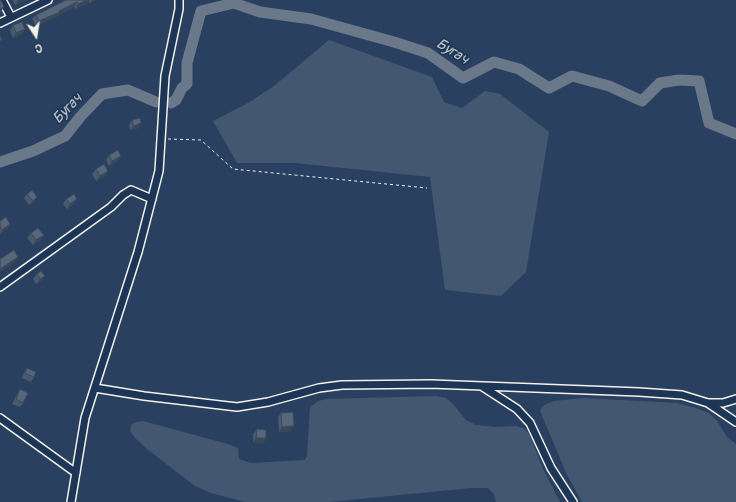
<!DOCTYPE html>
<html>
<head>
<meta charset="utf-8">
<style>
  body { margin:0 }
  #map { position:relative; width:736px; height:502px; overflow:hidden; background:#2a4060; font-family:Pangolin,sans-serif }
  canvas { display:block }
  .north { position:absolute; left:16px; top:16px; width:40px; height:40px; -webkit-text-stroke:3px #1d3557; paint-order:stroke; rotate:168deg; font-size:11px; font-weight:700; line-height:16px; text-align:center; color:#f4f1e8 }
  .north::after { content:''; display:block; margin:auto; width:14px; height:18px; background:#f4f1e8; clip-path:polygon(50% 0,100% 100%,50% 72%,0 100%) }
</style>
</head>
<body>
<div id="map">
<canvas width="736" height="502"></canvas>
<div class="north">С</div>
</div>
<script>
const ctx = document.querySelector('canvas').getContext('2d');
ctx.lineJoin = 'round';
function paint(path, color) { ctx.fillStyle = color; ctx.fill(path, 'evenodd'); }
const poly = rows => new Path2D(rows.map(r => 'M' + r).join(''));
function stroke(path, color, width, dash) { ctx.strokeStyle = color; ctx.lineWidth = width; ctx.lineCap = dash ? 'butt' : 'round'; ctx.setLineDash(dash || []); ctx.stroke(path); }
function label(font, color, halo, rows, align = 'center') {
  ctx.font = font + ' Pangolin,sans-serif'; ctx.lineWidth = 3; ctx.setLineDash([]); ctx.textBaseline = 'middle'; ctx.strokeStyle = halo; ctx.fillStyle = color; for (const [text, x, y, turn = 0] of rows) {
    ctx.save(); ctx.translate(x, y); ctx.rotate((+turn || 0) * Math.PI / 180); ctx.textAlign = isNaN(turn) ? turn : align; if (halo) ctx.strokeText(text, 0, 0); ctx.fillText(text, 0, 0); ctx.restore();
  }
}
paint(poly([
  [329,40,432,77,444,102,462,108,485,91,500,94,549,132,526,272,501,296,445,290,430,177,295,163,237,163,213,121,248,103,274,86],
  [436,396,446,398,453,404,466,420,476,425,495,427,517,426,525,429,530,436,544,471,560,502,496,502,494,494,488,488,471,488,329,502,245,502,211,493,195,486,147,449,136,439,130,431,131,425,136,422,143,421,228,444,238,448,239,459,251,463,305,460,307,456,310,407,318,401,326,399],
  [584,398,677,403,696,408,709,413,717,421,727,437,736,444,736,502,582,502,567,475,540,411,544,405,554,401]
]), '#445771');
stroke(poly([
  [234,3,235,0]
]), '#a1a8b0', 2);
stroke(poly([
  [171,103,176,100,182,88,187,84,187,63,201,11,234,3,260,12,311,19,394,42,428,53,463,78,494,62,519,69,549,88,572,76,609,86,642,101,660,83,679,80,699,81,709,123,736,134],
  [0,162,33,151,65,136,81,116,102,94,128,90,156,102]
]), '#6a788a', 11);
const minor = poly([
  [2,0,11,17],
  [0,23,48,0],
  [0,287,111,207,123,195,131,190,152,199],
  [483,387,517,409,530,423,551,468,573,502],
  [95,388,144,396,237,407,268,402,319,388,342,385,431,384,639,392,682,395,708,403,723,403,736,399],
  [708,403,736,422],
  [0,418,76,473],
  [71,502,85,418,138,252,159,171,165,76,179,9,179,0]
]);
stroke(minor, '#f4f1e8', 10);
stroke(poly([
  [168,139,201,140,233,169,427,188]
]), '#f4f1e8', 1, [3, 3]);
stroke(minor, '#1d3557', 7);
paint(poly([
  [13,0,26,0,15,5],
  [66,0,97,0,89,3,89,2,75,9,74,7,58,15,56,17,36,26,32,19,36,15],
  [13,25,25,29,22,34,13,38,10,30],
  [132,120,138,128,130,130,129,125],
  [109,155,118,161,109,166,106,160],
  [96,169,108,171,105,176,96,181,92,174],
  [27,194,34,202,29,205,24,198],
  [66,199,74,204,67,209,63,204],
  [0,221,10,224,7,229,0,234],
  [31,233,44,235,40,240,33,245,27,238],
  [37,274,45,276,41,281,36,284,33,279],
  [27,368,34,377,31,382,22,378,24,373],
  [20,389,23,403,20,407,12,404,17,394],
  [281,413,291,431,279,432,278,417],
  [257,429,266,438,263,443,253,442,253,434]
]), '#4a596c');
paint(poly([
  [18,0,26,0,15,5],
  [87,0,90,0,89,2,75,9,78,4],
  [92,0,97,0,89,3],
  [77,2,74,7,58,15,56,17,36,26,39,21],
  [4,7,1,12,0,12,0,9],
  [25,29,22,34,13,38,16,33],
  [141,123,138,128,130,130,134,126],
  [121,156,118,161,109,166,112,161],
  [108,171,105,176,96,181,100,176],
  [37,197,34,202,29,205],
  [77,199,74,204,67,209,70,204],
  [10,224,7,229,0,234,2,230],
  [44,235,40,240,33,245,36,240],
  [18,257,15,262,0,272,0,269],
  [45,276,41,281,36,284,40,279],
  [294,426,291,431,279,432,282,427],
  [256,438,266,438,263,443,253,442]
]), '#3c4858');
const building = poly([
  [0,0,1,0,4,7,0,9,0,0],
  [66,0,87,0,78,4,77,2,59,11,60,12,39,21,36,15,66,0],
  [22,22,25,29,16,33,13,25,22,22],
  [0,35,2,40,0,41,0,35],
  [140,118,141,123,134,126,132,120,140,118],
  [118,150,121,156,112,161,109,155,118,150],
  [104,164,108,171,100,176,96,169,104,164],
  [32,190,37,197,33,201,27,194,32,190],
  [74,194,77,199,70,204,66,199,74,194],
  [6,217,10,224,2,230,0,226,0,221,6,217],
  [38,228,44,235,36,240,31,233,38,228],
  [14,250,18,257,0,269,0,259,14,250],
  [41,271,45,276,40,279,37,274,41,271],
  [27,368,36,372,34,377,25,373,27,368],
  [20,389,28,393,23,403,16,399,20,389],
  [293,412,294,426,282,427,281,413,293,412],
  [257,429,266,430,266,438,256,438,257,429]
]);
paint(building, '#56677d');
stroke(building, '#3c4858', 1);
label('italic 15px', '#bdc1c2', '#1d3557', [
  ["Бугач",452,52,32],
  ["Бугач",68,109,-46]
]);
</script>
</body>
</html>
